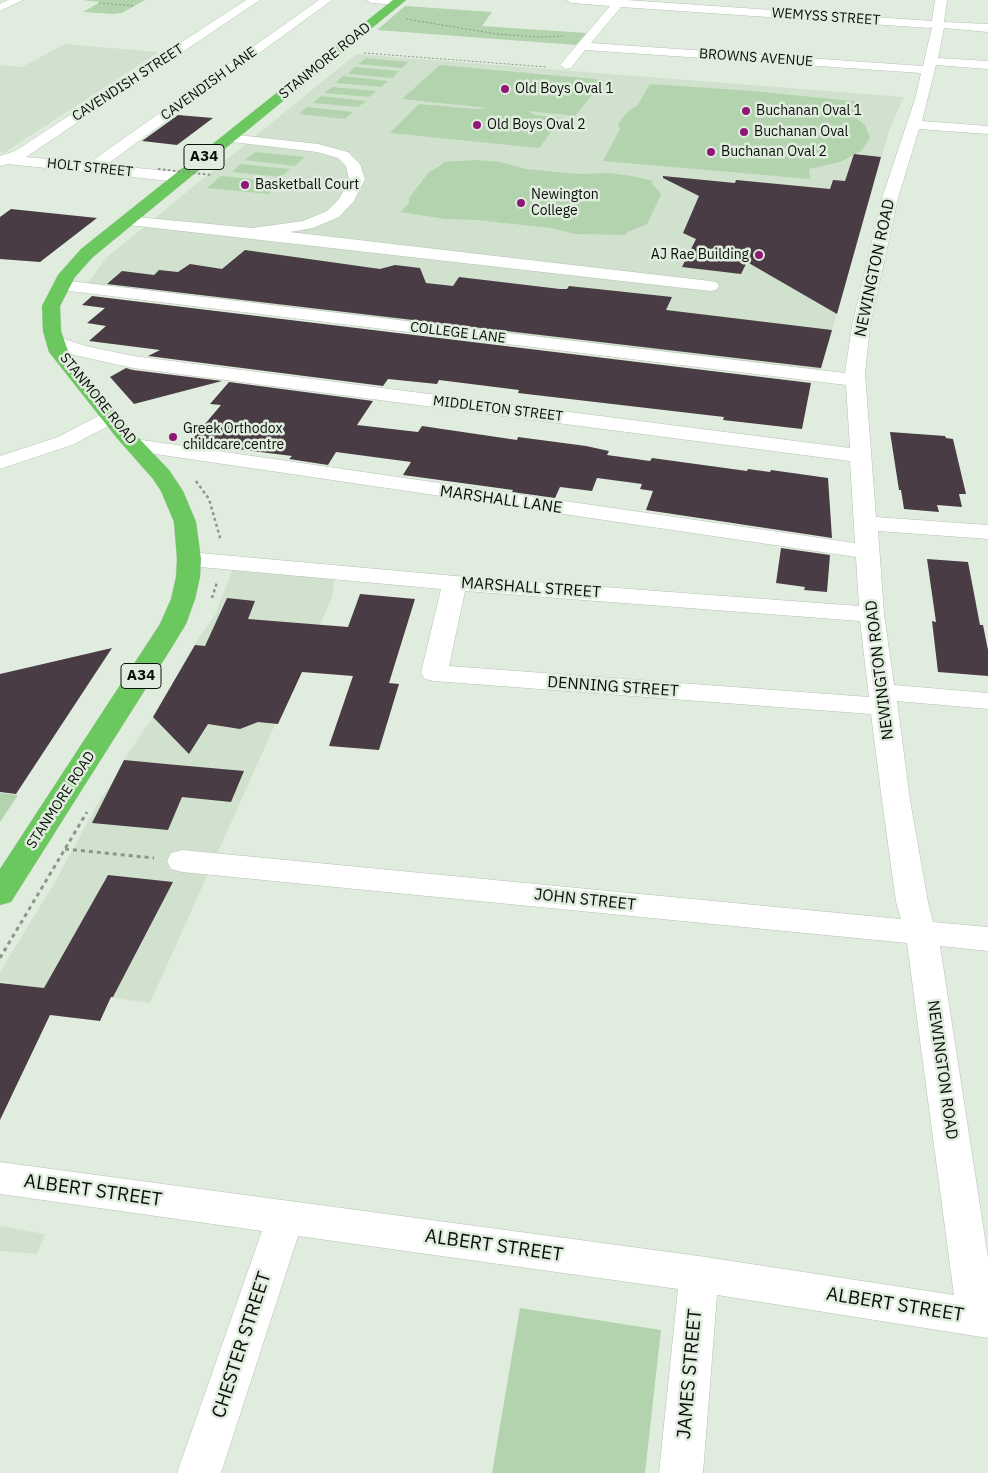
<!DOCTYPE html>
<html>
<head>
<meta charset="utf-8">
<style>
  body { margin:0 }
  canvas { display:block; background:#e0edde }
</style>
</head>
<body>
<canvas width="988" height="1473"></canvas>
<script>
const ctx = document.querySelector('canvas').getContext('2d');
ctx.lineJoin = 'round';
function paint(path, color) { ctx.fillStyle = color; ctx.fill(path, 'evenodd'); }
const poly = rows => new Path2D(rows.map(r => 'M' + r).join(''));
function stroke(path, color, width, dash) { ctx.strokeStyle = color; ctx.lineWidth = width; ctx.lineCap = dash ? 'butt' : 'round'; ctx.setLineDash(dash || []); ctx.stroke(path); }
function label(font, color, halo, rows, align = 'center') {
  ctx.font = font + ' "IBM Plex Sans",sans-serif'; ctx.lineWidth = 5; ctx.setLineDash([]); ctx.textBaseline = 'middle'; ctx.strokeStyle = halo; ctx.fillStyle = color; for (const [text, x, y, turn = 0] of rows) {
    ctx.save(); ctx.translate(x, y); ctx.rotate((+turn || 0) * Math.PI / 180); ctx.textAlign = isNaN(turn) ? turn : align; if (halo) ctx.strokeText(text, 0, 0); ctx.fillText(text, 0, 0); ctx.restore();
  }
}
paint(poly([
  [65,44,159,52,4,153,0,152,0,65,22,67],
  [356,54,904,97,890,128,820,372,87,284,107,257],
  [236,561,337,568,331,600,150,1003,0,982,0,972,56,880,98,803,113,781,124,760,153,717,194,645,215,615],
  [0,1226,45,1234,37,1254,0,1251]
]), '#d0e2cd');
paint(poly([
  [82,0,145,0,122,13,112,14,83,12,100,2],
  [405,6,492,12,482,26,586,33,576,45,377,30],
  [366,58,408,62,402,68,358,64],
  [440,65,604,80,575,116,528,111,535,115,562,118,539,148,390,133,419,104,476,109,488,108,402,99],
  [355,67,398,71,399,71,392,78,348,74],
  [343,76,388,81,381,87,335,83],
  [650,84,753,91,861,102,857,119,865,125,870,138,861,151,840,162,809,169,810,179,603,161,620,129,618,124,628,111,637,106],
  [332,87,376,91,369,97,324,93],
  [321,96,366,101,358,107,313,103],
  [307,107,353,112,345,119,299,114],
  [255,152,305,157,295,166,245,160],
  [477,160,500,162,526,169,579,174,609,173,632,176,653,181,652,184,659,191,661,195,647,224,627,232,626,235,575,234,551,228,477,220,445,219,401,212,409,203,409,198,429,172,440,166,444,162],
  [241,164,290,169,281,177,232,172],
  [221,176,282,182,269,194,207,188],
  [0,793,18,795,0,822],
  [520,1308,661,1330,645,1473,492,1473]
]), '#b3d3ae');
paint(poly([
  [178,115,213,118,177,145,142,141],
  [854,154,881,157,837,314,747,262,741,274,682,267,696,239,683,233,699,196,663,178,663,176,735,183,736,180,830,189,833,180,845,181],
  [11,209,97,218,40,262,0,259,0,217],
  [245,250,380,269,395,265,420,268,426,283,453,286,459,277,560,289,567,289,569,286,672,297,666,310,832,330,821,368,107,284,122,271,154,275,159,270,178,272,190,264,222,269],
  [92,296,811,383,802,429,723,420,724,417,518,393,519,390,439,380,437,384,388,379,383,386,148,356,160,350,89,341,106,326,87,323,105,308,82,305],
  [126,368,133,370,222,381,134,404,110,377],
  [229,382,373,401,357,425,418,432,422,426,517,440,518,437,586,446,609,451,607,455,650,461,652,458,747,471,748,469,770,472,771,470,828,478,832,538,646,510,653,491,640,489,642,484,597,478,592,491,560,487,555,498,512,492,513,490,403,475,411,462,336,452,328,465,289,459,292,456,189,443,221,405,210,404],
  [890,432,945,436,946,438,953,439,966,494,959,494,962,507,937,505,939,512,904,509,901,490,899,490],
  [781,548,830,555,827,592,804,590,805,587,776,583],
  [927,559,968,562,980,625,983,625,988,650,988,676,938,672,932,621,936,622],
  [360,594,415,599,389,683,399,684,379,750,329,746,353,676,302,672,278,724,258,722,240,729,208,724,189,754,153,717,195,645,205,646,227,598,255,601,248,619,348,627],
  [112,648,16,794,0,792,0,674],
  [124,760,166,764,244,771,231,802,182,797,168,830,92,823],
  [108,875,173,882,113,997,111,997,100,1021,50,1015,0,1120,0,983,44,988]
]), '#4a3c45');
const minor = poly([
  [8,0,23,0,0,11,0,4,8,0],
  [246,0,260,0,26,157,89,163,319,0,332,0,106,165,179,172,184,174,187,177,184,180,179,182,8,164,0,166,0,156,15,151,246,0],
  [366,0,402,0,404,2,398,5,372,3,366,0],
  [566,0,627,0,932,21,935,0,947,0,944,22,988,24,988,32,944,28,938,58,988,61,988,69,936,65,922,121,988,126,988,134,919,129,898,198,870,326,865,374,876,517,988,525,988,539,878,531,884,614,894,685,988,693,988,709,897,701,910,800,928,902,933,922,988,927,988,951,940,946,988,1258,988,1338,717,1295,703,1473,659,1473,678,1289,298,1236,221,1473,177,1473,262,1231,0,1194,0,1162,699,1256,954,1295,907,943,182,872,171,869,167,861,171,853,182,850,901,919,896,902,882,800,871,714,434,681,425,679,421,673,441,589,189,566,181,564,177,559,181,554,189,552,455,576,859,606,856,557,135,451,128,449,124,445,128,441,135,439,855,543,850,461,133,368,74,355,48,346,46,342,48,338,55,336,86,346,133,356,850,448,846,385,61,290,55,289,52,285,55,281,61,280,845,373,852,326,882,198,916,96,921,73,585,50,571,68,566,69,560,65,610,6,572,3,566,0],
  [621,7,930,28,932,27,923,66,591,43,621,7],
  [465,591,860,621,869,697,449,666,465,591],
  [229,134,318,144,348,152,360,164,365,179,354,201,339,217,313,228,290,232,710,281,716,282,719,286,716,290,710,291,120,224,118,221,120,218,126,216,252,228,303,221,327,211,339,199,349,179,346,166,338,158,317,152,224,141,222,138,224,135,229,134],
  [111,411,118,413,121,417,118,421,72,445,0,469,0,456,58,437,104,413,111,411]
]);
const highway = poly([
  [393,0,406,0,93,257,75,277,60,306,61,331,68,351,130,429,169,470,183,491,196,522,201,559,200,577,195,599,186,624,172,647,11,902,0,905,0,869,160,624,171,599,176,577,177,559,174,522,161,491,153,479,116,437,49,352,43,331,42,306,58,275,81,249,393,0]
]);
stroke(minor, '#b5c1b3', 1);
stroke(highway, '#cecfce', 1);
stroke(poly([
  [99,3,135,6],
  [406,19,497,34,539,37,565,36],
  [364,53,547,67]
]), '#8d968b', 1, [2, 2]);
stroke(poly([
  [196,481,209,499,221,541],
  [212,598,217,582]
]), '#8d968b', 2.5, [3, 3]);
stroke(poly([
  [65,849,154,858],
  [0,958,87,812]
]), '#8d968b', 3, [4, 4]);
paint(minor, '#fff');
paint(highway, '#6bc85e');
stroke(poly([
  [158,169,212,175]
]), '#8d968b', 2, [2.5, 2.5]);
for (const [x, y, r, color] of [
  [505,89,5,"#8f1776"],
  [746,111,5,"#8f1776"],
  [477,125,5,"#8f1776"],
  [744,132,5,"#8f1776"],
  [711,152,5,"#8f1776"],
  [245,185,5,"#8f1776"],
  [521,203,5,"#8f1776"],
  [759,255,5,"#8f1776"],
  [173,437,5,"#8f1776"]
]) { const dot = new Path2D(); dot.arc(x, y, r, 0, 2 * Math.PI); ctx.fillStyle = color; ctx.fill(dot); stroke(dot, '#e0edde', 2); }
label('14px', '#0b0f0a', '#e0edde', [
  ["WEMYSS STREET",826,17,4],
  ["BROWNS AVENUE",756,58,4],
  ["STANMORE ROAD",325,61,-39],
  ["CAVENDISH STREET",128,83,-33],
  ["CAVENDISH LANE",209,84,-36],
  ["HOLT STREET",90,168,6],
  ["COLLEGE LANE",458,333,7],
  ["STANMORE ROAD",98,399,51],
  ["MIDDLETON STREET",498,409,7],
  ["STANMORE ROAD",61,800,-57]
]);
label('14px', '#0b0f0a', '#e0edde', [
  ["Old Boys Oval 1",515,89],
  ["Buchanan Oval 1",756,111],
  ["Old Boys Oval 2",487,125],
  ["Buchanan Oval",754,132],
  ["Buchanan Oval 2",721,152],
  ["Basketball Court",255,185],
  ["Newington",531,195],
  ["College",531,211],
  ["AJ Rae Building",749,255,"right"],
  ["Greek Orthodox",183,429],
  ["childcare centre",183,445]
], 'left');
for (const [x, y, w] of [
  [204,157,40],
  [141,676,40]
]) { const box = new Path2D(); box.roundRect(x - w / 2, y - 12.5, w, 25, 4); ctx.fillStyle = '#e0edde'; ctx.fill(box); stroke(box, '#0b0f0a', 1); }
label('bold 15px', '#0b0f0a', null, [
  ["A34",204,157],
  ["A34",141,676]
]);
label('16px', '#0b0f0a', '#e0edde', [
  ["NEWINGTON ROAD",875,268,-78],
  ["MARSHALL LANE",501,500,8],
  ["MARSHALL STREET",531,588,4],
  ["NEWINGTON ROAD",880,670,-97],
  ["DENNING STREET",613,687,4],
  ["JOHN STREET",585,900,6],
  ["NEWINGTON ROAD",942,1070,82]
]);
label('19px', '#0b0f0a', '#e0edde', [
  ["ALBERT STREET",93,1191,8],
  ["ALBERT STREET",494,1246,8],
  ["ALBERT STREET",895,1305,9],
  ["CHESTER STREET",242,1345,-72],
  ["JAMES STREET",690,1374,-85]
]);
</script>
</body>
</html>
